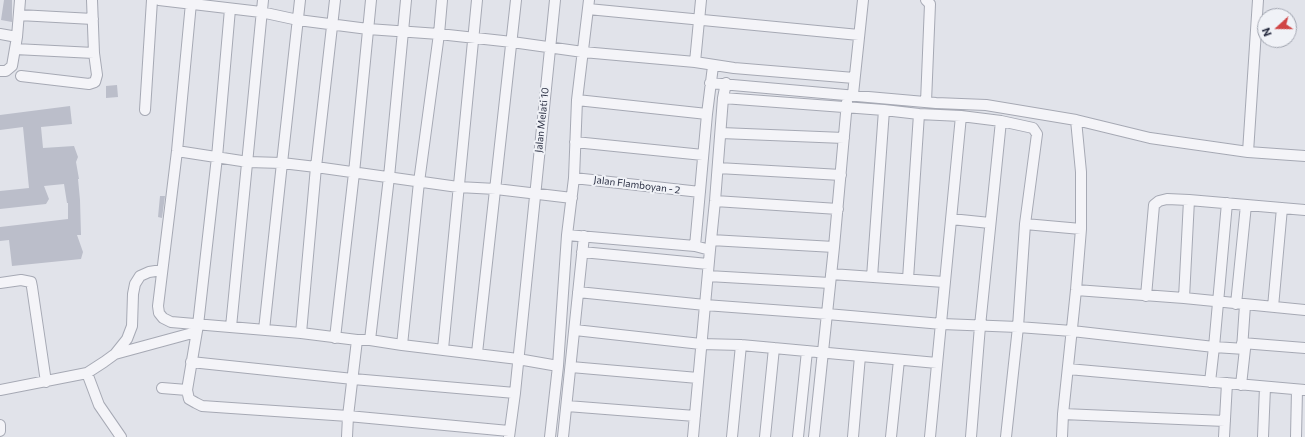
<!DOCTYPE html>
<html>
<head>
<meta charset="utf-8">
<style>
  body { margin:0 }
  #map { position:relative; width:1305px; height:437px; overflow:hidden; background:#e1e3ea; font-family:Commissioner,sans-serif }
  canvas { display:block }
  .north { position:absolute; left:1257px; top:8px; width:40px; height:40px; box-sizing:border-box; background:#f0f2f7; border:1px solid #a0a4af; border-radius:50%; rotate:249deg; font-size:11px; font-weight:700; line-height:16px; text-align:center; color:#292e42 }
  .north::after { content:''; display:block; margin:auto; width:14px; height:18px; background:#d04545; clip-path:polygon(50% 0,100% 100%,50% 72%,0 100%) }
</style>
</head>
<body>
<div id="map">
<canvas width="1305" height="437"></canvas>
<div class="north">N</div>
</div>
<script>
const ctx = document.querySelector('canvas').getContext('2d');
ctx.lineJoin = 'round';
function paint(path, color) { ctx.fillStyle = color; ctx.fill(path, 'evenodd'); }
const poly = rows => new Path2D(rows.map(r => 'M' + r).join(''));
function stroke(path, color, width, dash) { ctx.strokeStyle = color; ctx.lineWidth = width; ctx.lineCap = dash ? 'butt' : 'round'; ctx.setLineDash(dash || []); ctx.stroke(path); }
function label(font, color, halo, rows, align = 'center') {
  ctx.font = font + ' Commissioner,sans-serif'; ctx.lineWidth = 4; ctx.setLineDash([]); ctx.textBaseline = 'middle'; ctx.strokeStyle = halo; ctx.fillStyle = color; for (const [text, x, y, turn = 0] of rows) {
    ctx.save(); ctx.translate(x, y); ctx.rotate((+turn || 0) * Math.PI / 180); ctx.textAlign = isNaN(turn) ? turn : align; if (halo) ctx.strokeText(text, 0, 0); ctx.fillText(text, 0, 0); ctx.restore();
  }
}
paint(poly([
  [4,0,12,0,12,22,1,20],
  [117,85,118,97,106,98,106,86],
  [70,106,72,124,41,127,43,148,74,146,78,157,76,162,79,179,78,179,80,200,81,235,77,235,83,252,81,259,12,266,9,240,0,241,0,227,68,219,68,203,67,203,64,184,44,186,49,199,46,204,0,209,0,191,29,188,23,127,0,130,0,115],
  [160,196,165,196,162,218,158,217]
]), '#bbbeca');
const street = poly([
  [159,0,261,12,298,20,368,29,439,34,512,42,583,52,695,62,734,68,854,78],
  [191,3,177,151,158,306,159,313,163,318,171,322,301,333,357,340,370,340,402,345,518,359,558,366],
  [230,9,217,157,198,325,187,390,189,399,196,403,202,406,348,416,509,431],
  [588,9,859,35],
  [19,15,93,19],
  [0,34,17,37],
  [15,49,94,53],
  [695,62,701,0],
  [0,71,6,71,12,66,17,37,20,0],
  [21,76,89,84,95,82,97,75,94,53,92,0],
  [710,83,936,103,986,105,1076,120,1150,138,1248,152,1305,156],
  [853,94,863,0],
  [723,98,884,110,919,114,961,116,1001,121,1033,128,1037,134,1025,224,1018,327,1006,437],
  [577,100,707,114],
  [926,102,930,4,926,0],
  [145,110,152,0],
  [721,133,844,138],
  [575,142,703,155],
  [177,151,248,162,282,163,316,167,458,187,496,189,572,198],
  [1248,152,1258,0],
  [718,168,841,175],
  [574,178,700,192],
  [715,201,838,209],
  [951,219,990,223],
  [1025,224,1081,229],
  [567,235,695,246,710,250],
  [711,240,834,247],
  [695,246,707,114,713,66],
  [582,252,708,264],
  [831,274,944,282],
  [708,276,830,283],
  [872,277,884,110],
  [908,279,919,114],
  [0,283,21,280,31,282,32,287,46,382],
  [1076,290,1184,298,1305,310],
  [578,292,705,305,827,314,942,324,1018,327,1072,331,1214,347,1245,349,1241,385],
  [1146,296,1154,205,1159,201,1167,199,1189,200,1305,210],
  [1184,298,1189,200],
  [1236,304,1246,205],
  [1273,307,1282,208],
  [231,327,263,0],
  [264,330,282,163,300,0],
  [575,330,701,344,741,345,937,363],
  [301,333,316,167,335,0],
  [335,338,354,173,371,0],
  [370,340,389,177,406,0],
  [1242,343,1305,348],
  [402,345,419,182,439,34,442,0],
  [443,349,477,0],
  [1242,349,1245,305],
  [477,353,516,0],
  [115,354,196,332],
  [191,362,353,379,515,393],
  [571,367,698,378],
  [1068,369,1305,390],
  [87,373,99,405,121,437],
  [1210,382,1214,347,1227,203],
  [162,388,187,390],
  [0,390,87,373,104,362,115,354,127,339,132,326,133,294,135,284,140,276,149,272,162,270],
  [567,406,695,416],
  [1063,414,1225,421],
  [0,425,0,431],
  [347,437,348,416,357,340],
  [509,437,515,393,555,0],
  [550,437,558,366,567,235,574,178,577,100,589,0],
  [563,437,584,236],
  [693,437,710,250,715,201,723,98,726,83],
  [732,437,741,345],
  [765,437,774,348],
  [798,437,807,351],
  [814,437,834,247,847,102],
  [853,437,860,356],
  [891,437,899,360],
  [930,437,961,116],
  [971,437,980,326,1001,121],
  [1062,437,1063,414,1076,290,1081,229,1081,172,1076,120],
  [1224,437,1227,383],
  [1263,437,1265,387],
  [1296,437,1297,390]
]);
stroke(street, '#a6a9b4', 12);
stroke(street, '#f4f4f8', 10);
label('10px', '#292e42', '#f0f2f7', [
  ["Jalan Melati 10",542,120,-84],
  ["Jalan Flamboyan - 2",637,185,7]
]);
</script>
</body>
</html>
